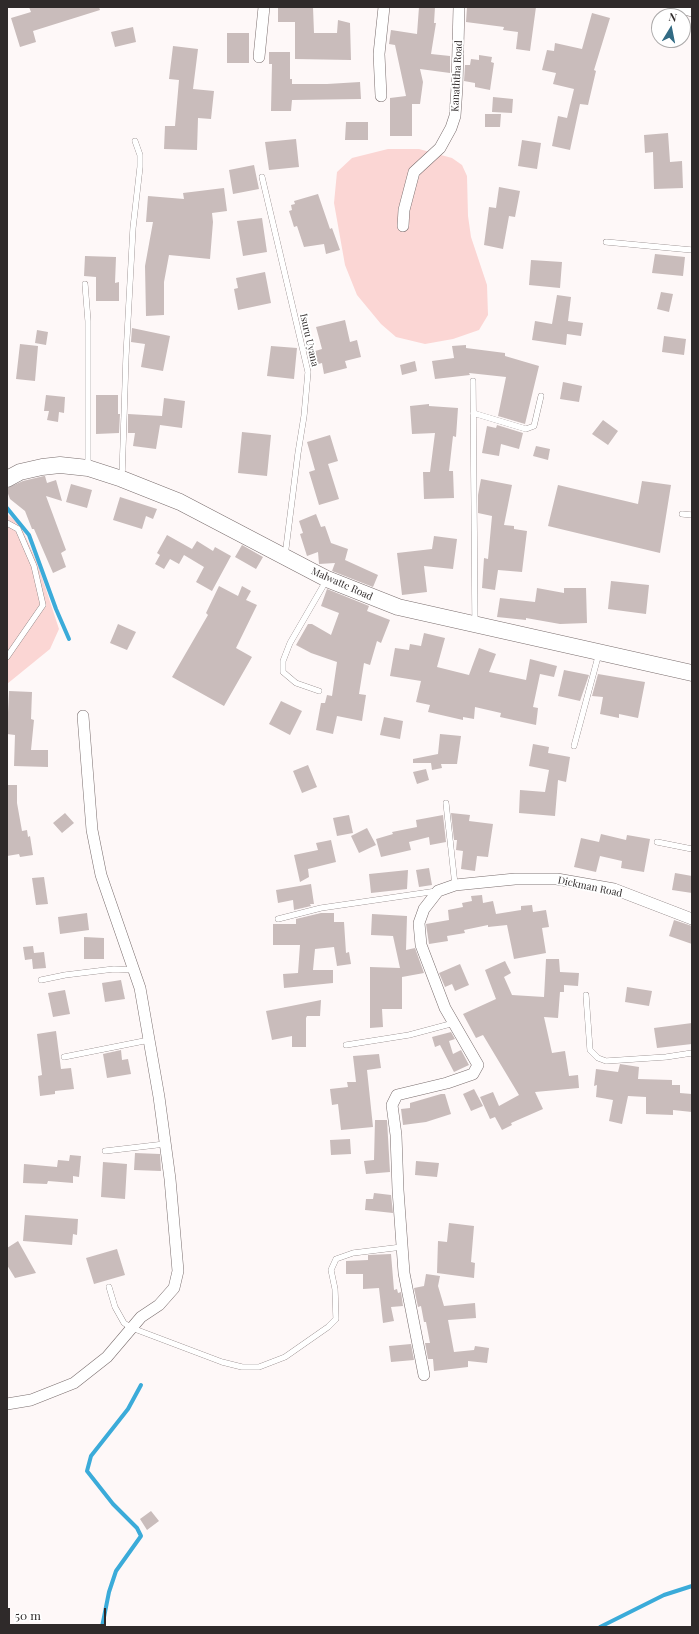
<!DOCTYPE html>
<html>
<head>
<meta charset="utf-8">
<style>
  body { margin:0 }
  #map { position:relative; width:699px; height:1634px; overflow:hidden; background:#fef8f8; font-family:"Playfair Display",serif }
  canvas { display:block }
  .frame { position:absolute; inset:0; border:8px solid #2f2a2a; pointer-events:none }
  .north { position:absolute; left:651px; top:8px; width:40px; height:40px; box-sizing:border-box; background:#fff; border:1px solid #acaaaa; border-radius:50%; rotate:10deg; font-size:11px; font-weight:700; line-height:16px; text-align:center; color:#2f2a2a }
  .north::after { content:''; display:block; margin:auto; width:14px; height:18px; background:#326b84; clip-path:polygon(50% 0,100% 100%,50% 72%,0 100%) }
  .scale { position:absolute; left:8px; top:1608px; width:98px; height:18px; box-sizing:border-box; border:2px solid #2f2a2a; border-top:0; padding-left:5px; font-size:12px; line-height:14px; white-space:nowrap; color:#2f2a2a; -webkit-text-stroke:3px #fff; paint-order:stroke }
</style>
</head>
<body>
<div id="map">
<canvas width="699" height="1634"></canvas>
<div class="frame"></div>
<div class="north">N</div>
<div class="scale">50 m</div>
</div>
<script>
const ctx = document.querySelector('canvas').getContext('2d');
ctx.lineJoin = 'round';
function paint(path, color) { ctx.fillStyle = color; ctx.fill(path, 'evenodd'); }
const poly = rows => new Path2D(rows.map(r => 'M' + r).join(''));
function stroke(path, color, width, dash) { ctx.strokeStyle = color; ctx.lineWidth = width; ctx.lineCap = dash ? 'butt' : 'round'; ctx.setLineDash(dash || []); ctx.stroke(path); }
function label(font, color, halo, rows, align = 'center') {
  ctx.font = font + ' "Playfair Display",serif'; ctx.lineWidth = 3.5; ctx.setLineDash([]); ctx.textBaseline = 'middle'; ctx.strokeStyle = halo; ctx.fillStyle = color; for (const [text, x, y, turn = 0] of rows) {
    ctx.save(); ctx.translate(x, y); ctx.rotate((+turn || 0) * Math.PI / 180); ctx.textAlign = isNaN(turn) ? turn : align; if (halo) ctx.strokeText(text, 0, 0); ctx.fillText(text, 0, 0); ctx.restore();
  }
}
paint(poly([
  [388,149,419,149,452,158,462,165,467,176,468,216,471,237,487,285,488,315,479,330,453,339,425,344,396,337,381,324,357,295,345,265,334,203,337,172,352,158],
  [7,514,20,524,37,562,59,629,50,649,7,684]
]), '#fbd6d4');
stroke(poly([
  [7,508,29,535,56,609,69,639],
  [102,1627,109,1592,116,1571,141,1536,137,1528,113,1504,87,1471,91,1456,128,1409,141,1385],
  [600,1627,664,1595,692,1586]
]), '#3babd9', 4);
paint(poly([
  [29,7,99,7,100,10,33,31,36,42,20,47,11,18,31,12],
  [278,7,313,7,314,33,337,33,338,20,350,23,351,60,295,59,295,22,278,22],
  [419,7,435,7,434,23,436,23,431,54,450,56,450,73,420,69,423,82,420,104,412,104,412,136,390,136,390,98,406,96,395,45,389,44,391,30,417,34],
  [467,7,536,7,530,51,516,49,518,32,503,30,504,27,466,22],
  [592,13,610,18,594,70,596,71,588,105,580,104,570,150,552,146,558,116,567,118,574,89,553,84,556,73,542,70,547,50,554,51,555,43,582,49],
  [133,27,136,42,115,47,111,32],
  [227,33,249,33,249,63,227,63],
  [173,46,198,49,193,89,214,91,211,119,198,118,197,150,164,149,165,126,175,126,179,80,169,79],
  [269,52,290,52,290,79,292,79,292,84,327,84,360,82,361,99,292,100,291,111,271,111,272,64,269,64],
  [479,55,492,57,491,62,494,63,490,90,475,87,475,83,464,81,465,65,470,65,471,59,479,60],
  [493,97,513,99,512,113,492,112],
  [485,114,501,114,500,127,485,127],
  [346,122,368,122,368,140,345,140],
  [668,133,670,162,682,161,683,188,654,189,653,152,645,153,644,135],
  [296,139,299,167,269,170,265,142],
  [522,140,541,143,537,169,518,166],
  [254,165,259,189,233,194,229,170],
  [499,187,520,191,515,217,509,216,503,249,484,245,489,207,496,208],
  [224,188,227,211,212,213,213,222,210,259,169,255,164,282,164,315,146,316,145,266,153,222,146,222,148,196,184,199,183,193],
  [318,194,330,229,332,228,340,250,326,254,324,244,304,247,297,226,294,227,289,211,292,210,291,205,295,204,294,201],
  [262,218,267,252,243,256,237,221],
  [655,254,685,257,683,276,652,273],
  [85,256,116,257,115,283,119,282,119,301,96,301,96,277,84,276],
  [531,260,562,262,560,288,529,285],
  [265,272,271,303,238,310,234,289,238,288,236,278],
  [661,292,673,294,669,312,657,309],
  [557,295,571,297,568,321,583,323,581,336,567,334,566,345,532,340,535,321,552,324],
  [345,320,350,342,357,340,361,357,345,361,347,368,324,374,322,363,311,366,308,353,322,349,316,327],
  [132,328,170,336,163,371,141,367,145,344,131,342],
  [37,330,48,332,46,345,35,343],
  [664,336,686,339,684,355,662,352],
  [20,344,38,346,35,381,16,379],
  [466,345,466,348,505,353,505,356,539,366,525,424,498,416,506,377,469,373,470,375,435,379,432,361,454,358,452,346],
  [271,346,297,348,294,379,267,376],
  [415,361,417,371,402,375,400,365],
  [563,382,582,386,579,402,560,399],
  [46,395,65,397,64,413,59,412,58,422,47,420,49,411,44,411],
  [96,395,118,395,118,414,120,414,119,433,96,434],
  [164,398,185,401,182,428,160,425,156,449,133,446,135,433,128,433,128,414,162,416],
  [429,404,429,406,458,408,456,437,453,436,449,471,453,471,454,498,424,499,423,472,430,472,435,433,412,434,410,406],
  [603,420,618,431,608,445,592,434],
  [497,425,523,433,519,449,501,444,499,456,482,453,487,426,496,428],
  [242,432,271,435,267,476,238,473],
  [330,435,338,461,328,464,339,499,319,505,309,472,315,470,307,442],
  [536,446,550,449,548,460,533,456],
  [44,476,45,476,47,483,56,480,62,501,46,496,66,550,61,553,66,567,53,573,34,529,32,529,25,511,10,499,7,491,7,488,23,481],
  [481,479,512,485,504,525,514,526,514,529,527,531,522,572,498,570,495,590,482,588,484,558,488,559,492,516,478,513,478,495],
  [642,481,671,485,660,553,548,526,558,485,638,504],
  [71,484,92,490,87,508,66,502],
  [120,497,157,509,153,519,146,516,142,529,113,520],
  [316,514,321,527,325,526,331,543,348,549,345,560,378,575,373,587,332,571,335,563,319,564,318,552,307,556,300,534,303,533,299,521],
  [167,535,192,549,197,541,213,551,215,547,231,556,212,591,196,582,204,567,184,555,179,564,170,559,164,569,155,564,160,555,157,553],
  [434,536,457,539,453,569,424,566,427,592,402,595,397,553,432,549],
  [242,545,263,557,256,569,235,557],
  [611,581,649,585,646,614,608,609],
  [219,586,238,596,242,586,251,591,246,600,257,605,236,648,252,657,224,706,172,677,208,615,206,613],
  [537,588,564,593,564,588,586,588,587,623,560,624,526,618,526,620,497,617,500,598,535,602],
  [327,589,369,606,367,611,390,620,381,643,377,641,370,665,364,663,359,694,366,695,362,721,337,716,333,734,316,730,321,703,325,703,327,695,332,696,337,662,311,653,296,645,308,624,312,624,331,635,339,613,321,606],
  [118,624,136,632,127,650,110,643],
  [424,633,445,638,437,667,469,675,479,648,496,654,489,672,526,680,530,659,557,666,554,677,540,674,533,707,538,708,536,725,500,717,501,713,475,707,474,719,463,717,463,720,428,712,430,705,416,702,421,681,390,676,395,648,409,650,410,644,421,646],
  [564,670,589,675,580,701,558,696],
  [598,674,645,682,638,718,619,714,619,718,600,714,603,697,592,696],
  [9,691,32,692,31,719,34,720,31,750,48,750,48,767,14,766,15,735,7,734],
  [281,701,302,711,290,735,269,724],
  [384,717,403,721,400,739,380,735],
  [440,734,461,736,457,764,441,764,442,768,432,770,431,763,413,763,413,759,438,754],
  [533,744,549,747,548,753,570,757,566,782,558,780,555,816,519,813,520,790,545,792,549,770,529,766],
  [308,765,317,787,302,793,293,771],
  [426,769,429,780,417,784,413,772],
  [7,785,17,785,17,803,22,831,27,830,28,837,30,836,33,855,20,857,19,854,7,856],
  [65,813,74,823,62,833,53,823],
  [451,813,470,815,469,821,493,824,488,857,477,856,475,871,461,869,463,851,456,850,457,840,454,840],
  [349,815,353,833,337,836,333,818],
  [443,815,446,842,430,845,429,837,409,842,411,850,381,857,376,839,393,834,392,832,417,827,416,820],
  [367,828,376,845,359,853,351,836],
  [601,834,626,840,627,835,650,839,644,872,621,868,622,861,600,856,596,872,574,867,581,838,599,842],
  [331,840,336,862,308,869,309,877,300,882,294,855,318,850,316,843],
  [429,868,432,885,419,887,416,870],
  [408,870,407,889,371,893,369,874],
  [675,873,692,876,692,893,672,890],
  [44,877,48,904,36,905,32,878],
  [311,884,314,904,310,904,311,906,294,910,293,900,278,903,276,890],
  [482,895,483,903,493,901,496,914,521,910,521,906,532,905,533,912,546,910,549,927,542,928,546,953,514,959,507,925,488,927,488,925,464,930,465,933,447,936,448,941,429,944,426,924,449,920,448,910,463,907,462,903,472,901,471,896],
  [87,913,89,930,60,934,58,917],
  [321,913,334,913,334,922,344,922,346,953,349,952,351,964,337,966,334,947,315,949,313,970,333,970,333,983,284,988,283,974,298,973,300,945,273,945,273,924,296,924,296,919],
  [372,914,407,916,406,950,415,948,424,973,402,977,402,1009,382,1009,383,1027,370,1028,370,967,400,968,393,936,371,935],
  [674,920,692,926,692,944,669,936],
  [84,937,104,938,104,959,84,959],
  [33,946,34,953,44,952,46,968,33,969,32,959,25,960,23,947],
  [546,959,559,959,560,972,579,973,578,986,564,985,564,992,560,992,558,1018,544,1017,552,1053,565,1051,569,1076,578,1075,579,1088,535,1092,543,1109,511,1123,512,1125,502,1130,495,1117,490,1119,480,1097,493,1092,499,1106,519,1095,483,1035,476,1038,463,1014,496,999,485,970,505,961,511,973,504,977,512,995,544,997],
  [460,964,469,985,455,991,452,984,445,987,439,973],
  [121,980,125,999,105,1002,102,983],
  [627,987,652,991,649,1006,625,1002],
  [65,990,70,1014,53,1017,48,993],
  [321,1000,320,1016,307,1016,306,1018,306,1047,292,1047,292,1036,272,1040,266,1011],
  [692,1023,692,1044,657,1048,654,1028],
  [56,1031,61,1069,71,1068,74,1089,55,1091,55,1094,40,1096,38,1076,42,1075,37,1034],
  [451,1032,455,1039,449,1041,453,1054,461,1050,469,1065,454,1072,440,1045,435,1047,432,1037],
  [121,1050,122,1060,128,1059,131,1074,107,1078,103,1054],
  [379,1054,381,1068,367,1070,373,1127,341,1130,338,1104,332,1105,330,1089,348,1087,347,1082,356,1082,353,1056],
  [620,1064,639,1067,638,1079,672,1080,672,1085,680,1085,680,1093,692,1094,692,1112,673,1110,673,1115,646,1114,646,1097,628,1096,622,1124,609,1121,613,1100,596,1097,597,1085,594,1086,596,1069,618,1072],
  [474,1089,483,1106,471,1111,463,1094],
  [441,1094,445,1094,451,1114,426,1122,403,1125,401,1109,410,1108,410,1103],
  [375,1120,387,1120,390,1172,366,1174,364,1161,374,1160],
  [350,1139,351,1154,331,1155,330,1140],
  [135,1153,160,1154,161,1171,134,1170],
  [70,1155,81,1156,79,1177,73,1176,73,1183,48,1181,47,1184,23,1183,24,1164,57,1167,58,1160,69,1161],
  [416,1161,439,1163,437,1177,415,1175],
  [103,1162,127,1164,125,1199,101,1197],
  [374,1193,391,1195,393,1213,365,1210,366,1199,373,1199],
  [25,1215,78,1219,77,1235,73,1234,72,1245,23,1241],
  [449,1223,474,1226,471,1262,475,1263,474,1278,437,1273,438,1241,447,1242],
  [18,1241,36,1273,15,1278,7,1265,7,1248],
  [117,1249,125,1275,94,1284,86,1258],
  [391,1254,394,1290,397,1289,398,1293,401,1292,403,1306,391,1307,394,1321,383,1323,379,1288,363,1289,363,1274,346,1274,346,1261,368,1260,368,1255],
  [426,1274,440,1276,438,1286,444,1306,475,1303,476,1318,448,1320,454,1352,474,1350,475,1346,489,1348,487,1363,468,1361,468,1367,434,1371,433,1359,428,1359,425,1343,430,1343,426,1322,424,1322,421,1306,418,1307,414,1288,424,1286],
  [411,1344,414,1360,391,1362,389,1346],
  [151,1511,159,1521,147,1530,140,1519]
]), '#c9bcbb');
const lane = poly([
  [262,177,308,372,304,416,298,453,285,556],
  [606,242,692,250],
  [85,284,88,321,88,466],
  [473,381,475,623],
  [473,413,526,429,534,426,541,396],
  [122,477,126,356,133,228,140,167,140,155,135,141],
  [682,514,692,515],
  [7,523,18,529,34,566,43,605,7,657],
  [319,691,296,683,283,672,283,661,290,643,326,581],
  [574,746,599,653],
  [446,803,455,885],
  [657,842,692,849],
  [278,919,321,908,437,891],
  [41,980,65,975,114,969,134,970],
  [586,995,590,1050,598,1058,606,1061,666,1057,692,1053],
  [346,1045,409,1035,454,1023],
  [64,1057,149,1040],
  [105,1151,165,1144],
  [109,1287,115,1307,124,1323,132,1328,222,1362,242,1367,259,1367,285,1357,328,1327,336,1319,335,1289,331,1270,336,1259,353,1253,402,1247]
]);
const street = poly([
  [675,7,692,11],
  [259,57,264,7],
  [381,96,379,54,384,7],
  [403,226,404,210,414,172,440,148,451,128,455,116,457,87,459,7],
  [424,1375,404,1273,398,1190,396,1135,392,1105,397,1095,447,1083,473,1074,478,1065,445,1008,421,945,419,923,424,909,438,891,455,885,515,879,557,879,614,889,692,919],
  [7,1404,31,1400,74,1383,107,1357,141,1317,159,1305,174,1288,178,1271,170,1179,159,1097,140,988,101,875,92,830,83,716]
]);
const secondary = poly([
  [7,479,20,472,42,467,60,465,88,468,122,479,180,502,327,579,398,607,692,673]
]);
stroke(lane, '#7a6e6e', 6);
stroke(street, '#7a6e6e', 12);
stroke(secondary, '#7a6e6e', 17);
stroke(lane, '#fff', 5.5);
stroke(street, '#fff', 11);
stroke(secondary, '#fff', 16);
label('10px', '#2f2a2a', '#fff', [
  ["Kanaththa Road",457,76,-87],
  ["Isuru Uyana",309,340,77],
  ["Malwatte Road",342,584,24],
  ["Dickman Road",590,887,12]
]);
</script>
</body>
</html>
